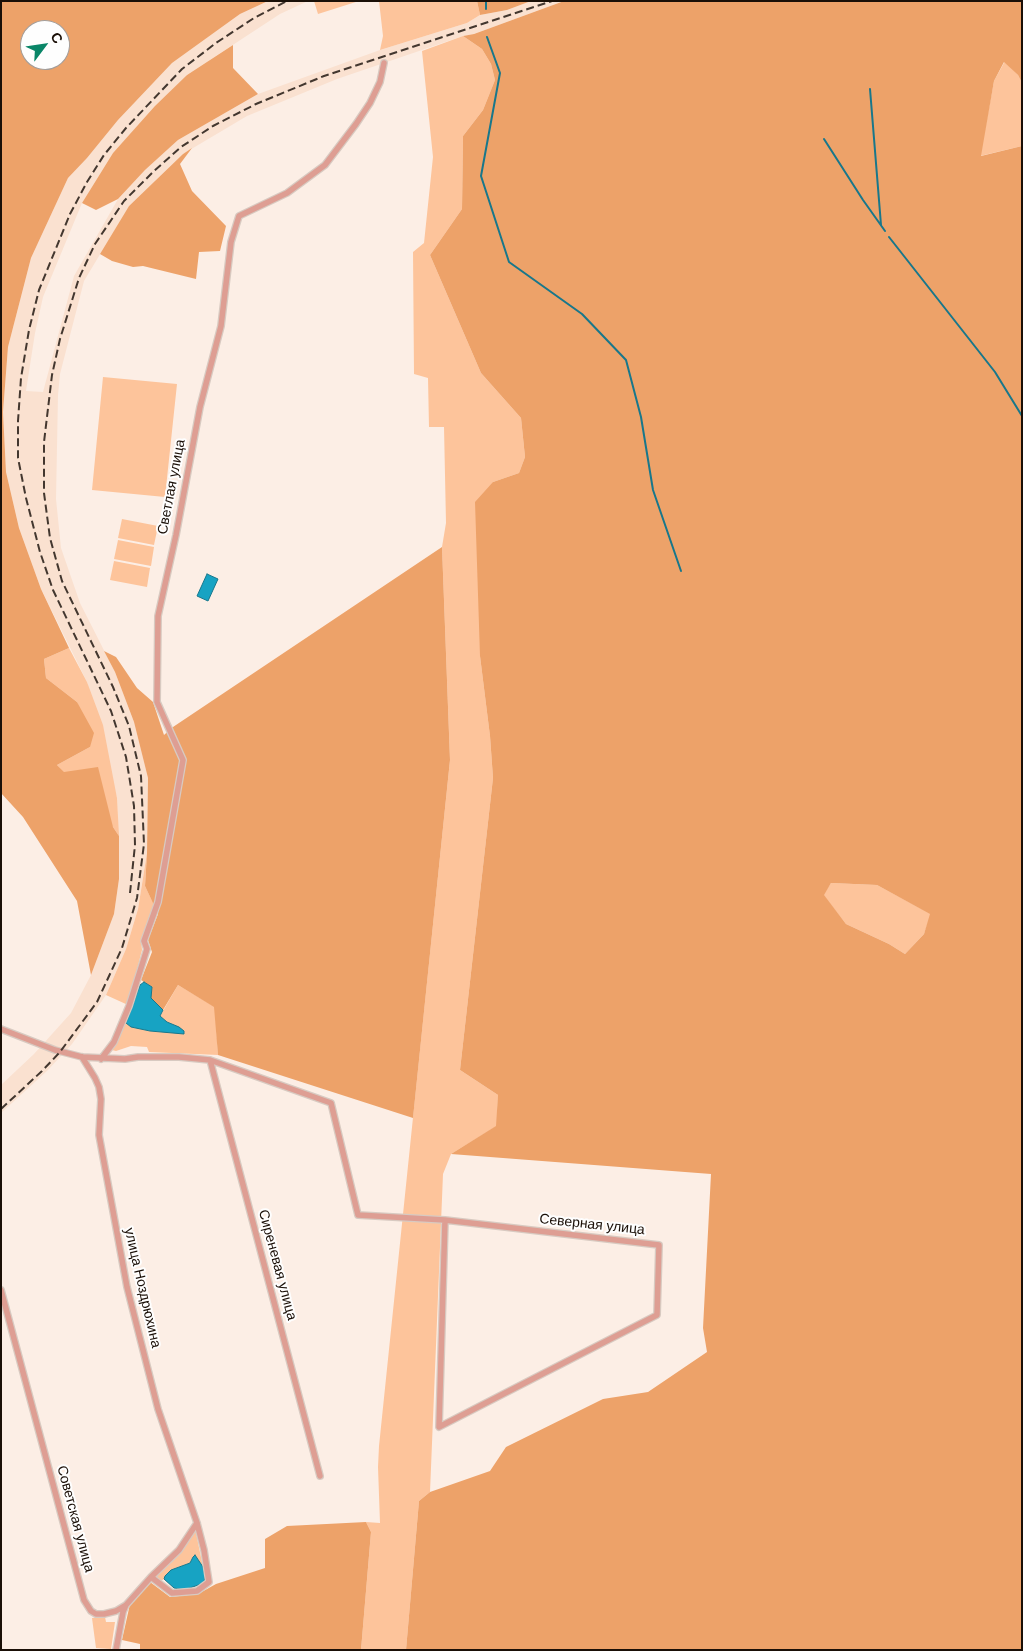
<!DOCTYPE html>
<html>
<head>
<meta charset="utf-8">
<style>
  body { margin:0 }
  #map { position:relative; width:1023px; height:1651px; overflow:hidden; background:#fceee5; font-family:"DM Sans",sans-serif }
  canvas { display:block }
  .frame { position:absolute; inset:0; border:2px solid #1a0f07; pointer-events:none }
  .north { position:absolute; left:20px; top:20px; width:50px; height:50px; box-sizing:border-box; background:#fefefe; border:1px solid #a39e9b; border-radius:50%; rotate:59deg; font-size:14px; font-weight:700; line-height:20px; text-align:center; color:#1a0f07 }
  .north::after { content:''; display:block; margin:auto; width:18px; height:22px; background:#0a8668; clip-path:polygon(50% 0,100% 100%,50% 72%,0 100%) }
</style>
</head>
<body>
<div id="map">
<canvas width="1023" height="1651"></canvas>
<div class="frame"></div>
<div class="north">С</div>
</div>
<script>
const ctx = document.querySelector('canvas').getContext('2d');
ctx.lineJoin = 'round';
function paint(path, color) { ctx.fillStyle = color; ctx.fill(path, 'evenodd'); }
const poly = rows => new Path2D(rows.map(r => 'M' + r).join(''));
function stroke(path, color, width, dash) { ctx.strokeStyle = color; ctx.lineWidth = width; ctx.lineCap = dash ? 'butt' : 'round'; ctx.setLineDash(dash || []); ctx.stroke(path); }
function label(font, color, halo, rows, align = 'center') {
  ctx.font = font + ' "DM Sans",sans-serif'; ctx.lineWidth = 4; ctx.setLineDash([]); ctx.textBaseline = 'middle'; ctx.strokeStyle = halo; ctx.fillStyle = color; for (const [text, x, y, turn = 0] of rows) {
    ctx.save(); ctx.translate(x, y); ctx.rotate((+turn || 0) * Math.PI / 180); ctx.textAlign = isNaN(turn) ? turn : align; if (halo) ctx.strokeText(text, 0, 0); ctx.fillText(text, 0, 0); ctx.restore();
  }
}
paint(poly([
  [268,1,308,1,280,14,187,75,113,153,82,203,43,297,35,333,26,391,43,392,74,276,118,199,145,170,178,140,258,94,380,50,467,23,480,15,507,10,531,1,564,1,474,34,463,36,337,79,247,116,183,154,129,206,84,281,60,374,58,395,56,499,61,548,80,603,115,672,134,722,148,778,147,853,138,909,126,949,106,995,72,1044,48,1070,1,1113,1,1085,34,1054,71,1013,91,975,114,914,119,879,117,798,87,682,41,589,19,528,6,472,3,412,8,347,31,258,68,178,87,158,118,120,172,63,240,14]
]), '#fae1d0');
paint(poly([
  [314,1,359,1,318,14],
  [379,1,477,1,480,15,467,23,380,50,383,36],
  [463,36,482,49,491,64,495,80,483,110,463,136,462,209,430,255,481,373,521,418,525,457,519,473,493,482,480,635,480,656,490,736,493,778,460,1070,498,1095,497,1126,451,1154,443,1174,430,1492,419,1501,406,1650,361,1650,371,1532,366,1522,380,1523,378,1467,379,1446,450,760,442,547,446,523,444,427,429,427,428,378,414,374,413,252,424,243,433,157,422,51],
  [1005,61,1018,75,1022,83,1022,146,980,156,994,81],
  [103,377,177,384,165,497,92,490],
  [122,519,158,526,154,545,118,538],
  [118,540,154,547,151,566,114,559],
  [114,561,150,568,147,587,110,580],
  [69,648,87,682,103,725,117,798,119,836,113,827,57,765,90,747,77,702,46,678,44,659],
  [147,853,145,886,154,905,141,940,142,950,128,1005,106,995,126,949,138,909],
  [831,883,877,885,931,914,924,934,905,954,889,944,846,924,823,895],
  [178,985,215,1007,218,1055,149,1052,147,1047,131,1046,116,1051,108,1049,126,1023,131,1027,150,1031,165,1032,176,1026,167,1022,160,1016],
  [195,1528,203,1567,198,1559,193,1557,190,1563,171,1570,165,1576,164,1579,161,1581,156,1576,181,1552],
  [105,1617,106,1622,115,1622,111,1649,96,1648,92,1618]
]), '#fdc49b');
paint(poly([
  [1,1,268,1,240,14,172,63,118,120,87,158,68,178,31,258,8,347,3,412,6,472,19,528,41,589,69,648,44,659,46,678,77,702,94,733,90,747,57,765,64,772,98,767,113,827,119,836,119,879,114,914,91,975,77,901,23,817,1,793],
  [30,30,60,30,60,60,30,60],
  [477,1,531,1,507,10,480,15],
  [564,1,1022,1,1022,83,1018,75,1004,62,994,81,981,156,1022,146,1022,1650,406,1650,419,1501,430,1492,490,1471,506,1447,603,1399,648,1392,707,1352,703,1328,711,1174,451,1154,496,1126,498,1095,460,1070,493,778,490,736,480,656,475,502,493,482,519,473,525,457,521,418,481,373,430,255,462,209,463,136,483,110,495,80,491,64,482,49,463,36,474,34],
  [831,883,877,885,930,914,924,934,905,954,889,944,846,924,824,895],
  [233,45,233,68,258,94,178,140,145,170,118,199,96,210,82,203,113,153,155,106,187,75],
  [192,148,180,164,192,191,226,226,220,251,199,252,196,279,143,266,133,267,112,261,100,254,129,206,183,154],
  [442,547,450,760,413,1118,218,1055,214,1007,178,985,163,1010,150,998,152,987,141,980,152,952,148,940,158,914,145,886,147,853,148,778,134,722,115,672,104,651,116,657,137,688,153,702,164,735,173,727],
  [366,1522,371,1532,361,1650,140,1650,140,1644,122,1640,130,1604,150,1582,170,1597,198,1594,216,1584,265,1568,265,1539,287,1526]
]), '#eda269');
const water = poly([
  [207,574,218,579,208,601,197,596,207,574],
  [144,982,152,987,151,998,163,1010,160,1016,167,1022,179,1027,184,1031,184,1034,150,1031,131,1027,126,1023,140,985,144,982],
  [195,1555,203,1567,205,1576,204,1583,184,1590,174,1588,164,1579,165,1576,171,1570,190,1563,193,1557,195,1555]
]);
paint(water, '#17a3c3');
stroke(water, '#18778b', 1);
stroke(poly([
  [486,1,486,9],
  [487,37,500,73,481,176,509,262,582,314,626,360,641,417,653,490,681,571],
  [870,89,881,225],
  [824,139,863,200,885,231],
  [889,237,995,372,1022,416]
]), '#18778b', 2);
const minor = poly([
  [1,1029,55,1050,82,1057,125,1059,138,1057,179,1057,210,1060,331,1103,358,1215,445,1220,659,1245,657,1315,439,1427,445,1220],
  [82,1057,95,1078,99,1087,101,1099,99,1135,127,1287,158,1409,197,1523,204,1550,209,1582,197,1591,172,1593,151,1577],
  [101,1059,114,1042,129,1006,147,949,144,941,158,902,183,760,157,702,158,616,176,535,200,407,221,326,231,242,239,216,287,193,325,165,356,124,370,103,380,82,384,63],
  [210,1060,320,1476],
  [1,1290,84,1600,91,1611,96,1614,104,1614,116,1611,126,1605,151,1577,179,1550,197,1523],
  [116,1650,123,1612,126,1605]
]);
stroke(minor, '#d8cac1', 8);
stroke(minor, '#de9e93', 5.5);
stroke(poly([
  [130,893,135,845,134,806,126,757,111,711,53,590,40,552,26,498,18,458,18,421,21,378,29,330,39,290,70,214,87,182,104,155,126,128,182,69,216,43,254,18,287,1],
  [1,1109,42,1071,60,1052,97,1002,122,948,137,898,144,844,141,776,129,726,113,687,62,581,50,538,44,493,44,442,52,375,60,339,79,278,95,244,124,201,154,171,181,147,213,126,256,104,324,76,552,1]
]), '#43372f', 2, [8, 4]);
label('14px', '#1a0f07', '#fefefe', [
  ["Светлая улица",172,487,-79],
  ["Северная улица",592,1225,6],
  ["Сиреневая улица",277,1265,75],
  ["улица Ноздрюхина",142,1288,77],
  ["Советская улица",75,1519,75]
]);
</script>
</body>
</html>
